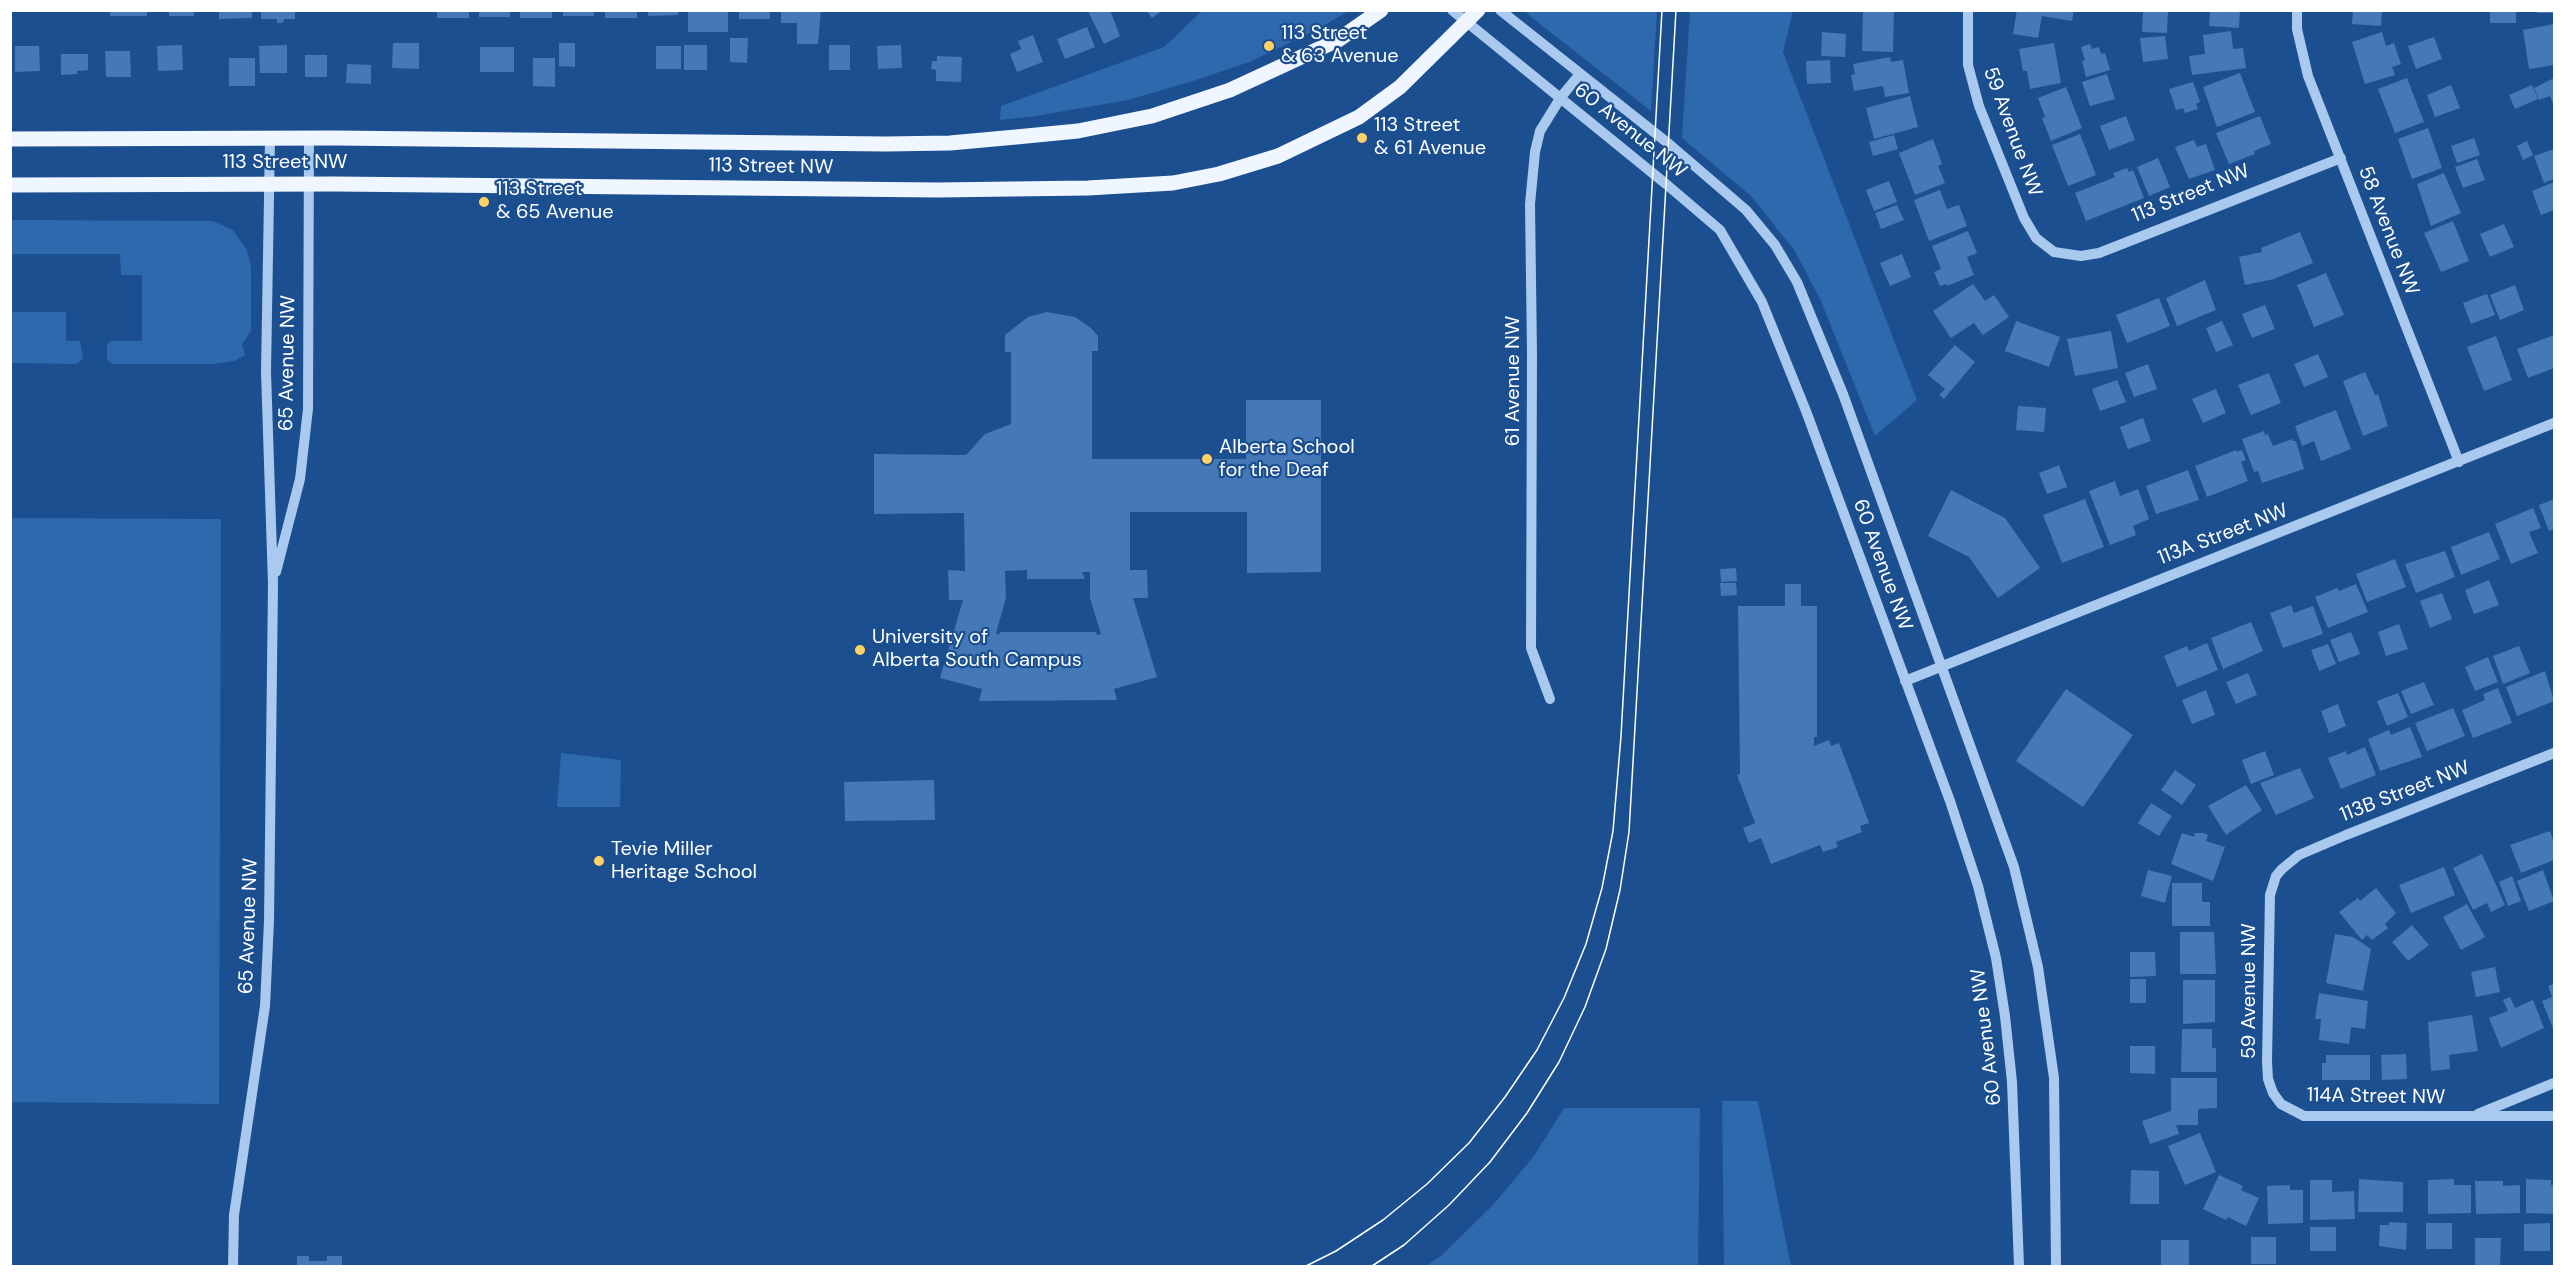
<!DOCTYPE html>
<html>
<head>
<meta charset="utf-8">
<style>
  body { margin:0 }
  #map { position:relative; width:2565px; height:1277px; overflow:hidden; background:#1b4f8f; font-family:"DM Sans",sans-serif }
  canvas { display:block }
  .frame { position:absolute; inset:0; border:12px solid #fff; pointer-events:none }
</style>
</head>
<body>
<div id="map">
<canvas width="2565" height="1277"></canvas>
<div class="frame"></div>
</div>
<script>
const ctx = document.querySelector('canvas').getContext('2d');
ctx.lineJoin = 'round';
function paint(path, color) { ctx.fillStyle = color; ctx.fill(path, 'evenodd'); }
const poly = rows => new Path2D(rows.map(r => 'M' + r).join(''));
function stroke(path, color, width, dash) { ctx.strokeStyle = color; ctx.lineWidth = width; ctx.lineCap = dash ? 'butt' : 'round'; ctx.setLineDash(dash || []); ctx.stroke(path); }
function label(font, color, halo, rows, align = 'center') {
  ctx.font = font + ' "DM Sans",sans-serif'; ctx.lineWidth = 4.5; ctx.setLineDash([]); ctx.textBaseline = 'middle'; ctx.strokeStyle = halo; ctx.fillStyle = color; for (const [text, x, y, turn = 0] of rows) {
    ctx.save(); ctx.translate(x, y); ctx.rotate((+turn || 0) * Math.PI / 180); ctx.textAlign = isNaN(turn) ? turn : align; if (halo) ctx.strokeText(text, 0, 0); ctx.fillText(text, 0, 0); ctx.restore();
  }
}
paint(poly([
  [1202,11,1349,11,1310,33,1249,62,1193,81,1128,100,1036,116,1000,120,1001,106,1164,47],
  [1525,11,1657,11,1651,111,1531,17],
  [1690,11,1793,11,1783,52,1917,400,1875,436,1821,301,1795,251,1751,196,1682,138],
  [11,220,213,221,233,230,247,250,251,266,251,331,242,344,245,355,234,361,212,364,113,364,107,360,107,344,111,341,142,341,142,275,121,275,120,254,11,254],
  [11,312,66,312,66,341,80,341,83,358,77,364,11,363],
  [11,518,221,519,219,1104,11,1102],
  [561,753,621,760,620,807,557,807],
  [1722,1101,1758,1101,1791,1266,1724,1266],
  [1564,1108,1700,1108,1698,1266,1426,1266,1442,1255,1493,1205,1534,1156]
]), '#2e69ad');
paint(poly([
  [110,10,147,10,147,16,110,16],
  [169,10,194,10,194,16,169,16],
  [219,10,252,10,252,18,219,19],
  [261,10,295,10,295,19,284,19,283,23,277,23,277,19,261,19],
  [437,10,469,10,469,18,437,18],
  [479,10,510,10,510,17,479,17],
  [520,10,552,10,552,18,520,18],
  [563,10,594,10,594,16,563,16],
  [605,10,637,10,637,18,605,18],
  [648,10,678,10,678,15,648,16],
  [688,10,728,10,728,32,688,32],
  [739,10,770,10,770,19,739,19],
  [781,10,821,10,818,44,797,44,797,23,781,23],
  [1091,10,1110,10,1120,36,1104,44,1089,13],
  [1146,10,1163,10,1152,18],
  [1863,10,1894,10,1893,52,1862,51],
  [2017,10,2074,10,2072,21,2042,16,2038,38,2013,34],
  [2143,10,2168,10,2167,33,2142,32],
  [2210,10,2240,10,2239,28,2209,26],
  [2353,10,2382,10,2381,26,2352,24],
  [2490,10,2516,10,2516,23,2490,23],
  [2537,10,2554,10,2554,13,2537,13],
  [2554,24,2554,65,2529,69,2523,30],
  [1087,27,1095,47,1065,59,1057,39],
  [2231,31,2233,49,2243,48,2246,68,2192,75,2189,56,2205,54,2203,35],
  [1822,32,1846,34,1845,57,1821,56],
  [2382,32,2386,46,2394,43,2401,64,2392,67,2395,75,2365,84,2352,42],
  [1033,35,1043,62,1017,72,1010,54,1021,49,1018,41],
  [2165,36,2168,59,2143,62,2140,38],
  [2434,37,2442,59,2416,69,2408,46],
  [730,38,748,38,747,63,730,62],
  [393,43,419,43,419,69,392,68],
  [559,43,575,43,575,67,559,66],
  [2054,43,2061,83,2030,89,2027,71,2023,71,2019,49],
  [2090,44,2092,49,2099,47,2101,54,2105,53,2110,70,2086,77,2082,61,2085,60,2081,47],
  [182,45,183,70,158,71,157,46],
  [287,45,287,73,260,73,259,46],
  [684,45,707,45,707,70,684,70],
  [829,45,850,45,850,70,829,70],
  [901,45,902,68,878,69,877,46],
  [15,46,39,46,40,71,15,72],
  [656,46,681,46,681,69,656,69],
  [480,47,514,47,514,72,480,72],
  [105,51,130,51,131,77,106,77],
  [61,54,88,54,88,70,77,71,77,74,61,75],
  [305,55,327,55,327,77,305,77],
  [937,56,962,57,961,82,936,81,936,70,931,69,932,61,937,61],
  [1890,57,1891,62,1903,60,1909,93,1885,97,1883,86,1854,91,1851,75,1855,74,1853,64],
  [229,58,255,58,255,86,229,86],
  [533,58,555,58,555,87,533,86],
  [1830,60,1831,83,1807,84,1806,61],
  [347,64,371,65,371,84,346,83],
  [2240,73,2255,112,2217,127,2203,87],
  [2107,74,2115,99,2090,106,2082,82],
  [2407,78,2424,122,2395,133,2378,89],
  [2554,78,2554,106,2550,96,2539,100,2534,88],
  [2193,82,2200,102,2196,104,2198,109,2185,113,2183,108,2176,110,2169,89],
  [2451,85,2460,108,2435,117,2427,95],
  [2532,85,2538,99,2515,109,2509,95],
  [2066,87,2082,128,2051,141,2042,118,2045,117,2038,98],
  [1910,96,1918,127,1874,139,1866,108],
  [2126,116,2135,140,2109,150,2100,126],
  [2260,116,2271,144,2254,151,2255,154,2229,164,2216,133],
  [2428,128,2442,168,2412,179,2398,139],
  [2080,134,2096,175,2068,186,2052,145],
  [1894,135,1898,149,1873,156,1869,142],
  [2474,138,2480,155,2457,163,2451,146],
  [1933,139,1942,164,1938,166,1945,183,1915,195,1899,153],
  [2194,140,2197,147,2206,144,2215,170,2189,179,2175,147],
  [2527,141,2533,155,2523,160,2517,146],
  [2554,149,2554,179,2544,183,2534,156],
  [2158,158,2170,187,2149,196,2137,167],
  [2477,159,2485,180,2463,188,2455,167],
  [2127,168,2129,172,2133,170,2144,198,2086,221,2075,193,2115,177,2113,173],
  [2444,173,2461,213,2431,226,2417,184],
  [1889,181,1897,202,1874,211,1866,190],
  [2554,182,2554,210,2541,215,2532,191],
  [1940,190,1947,209,1959,205,1967,226,1929,241,1914,200],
  [1897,205,1904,220,1881,229,1875,213],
  [2453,221,2469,261,2441,272,2424,233],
  [2504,224,2514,247,2490,257,2480,234],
  [1968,231,1977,253,1967,257,1974,275,1947,286,1947,284,1940,286,1934,272,1941,269,1932,246],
  [2300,232,2313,263,2274,279,2245,285,2239,257,2262,252,2261,248],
  [1902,254,1911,277,1890,286,1880,263],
  [2326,273,2344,315,2314,327,2297,285],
  [2205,280,2216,310,2177,326,2166,298],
  [1973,284,1985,301,1994,295,2009,317,1983,335,1974,323,1951,338,1933,311],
  [2515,285,2524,310,2500,320,2490,295],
  [2487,294,2495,315,2471,324,2463,303],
  [2159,298,2170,326,2127,343,2116,315],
  [2265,305,2275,329,2252,338,2242,314],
  [1047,312,1075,317,1091,328,1098,336,1098,351,1092,351,1092,459,1246,459,1246,400,1321,400,1321,572,1247,573,1247,512,1130,512,1130,570,1147,570,1148,598,1133,598,1157,677,1114,689,1117,700,979,701,982,689,940,678,963,600,949,600,948,570,965,571,964,513,874,514,874,454,966,455,985,434,1011,424,1011,352,1005,352,1005,335,1028,317],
  [1027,570,1027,579,1085,579,1082,572,1090,572,1090,598,1101,634,1097,635,1096,632,1000,632,999,635,996,633,1006,598,1005,571],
  [2016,321,2060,337,2049,367,2005,351],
  [2222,321,2233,345,2216,352,2206,328],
  [2111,331,2118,368,2075,376,2067,339],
  [2554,335,2554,368,2528,378,2517,349],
  [2496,336,2512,380,2484,391,2467,347],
  [1955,345,1975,362,1944,399,1939,395,1945,389,1928,375],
  [2318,354,2328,377,2304,387,2294,364],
  [2148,364,2157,389,2134,397,2125,373],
  [2365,372,2375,395,2378,394,2388,426,2363,436,2343,381],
  [2269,373,2281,403,2251,415,2238,385],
  [2117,380,2126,402,2100,411,2092,389],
  [2216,389,2226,413,2203,423,2192,399],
  [2018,406,2046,408,2044,432,2016,430],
  [2336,410,2351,449,2321,461,2314,441,2302,446,2295,426],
  [2143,418,2151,441,2128,449,2120,427],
  [2264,431,2265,435,2268,434,2273,446,2292,439,2293,441,2296,441,2304,469,2262,483,2258,471,2254,472,2242,439],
  [2236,450,2237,452,2242,450,2246,460,2241,462,2248,481,2207,497,2195,466],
  [2059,465,2067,487,2047,494,2039,473],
  [2188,470,2199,500,2156,514,2146,486],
  [2115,481,2120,496,2138,489,2149,519,2133,526,2136,535,2110,545,2089,491],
  [1951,490,2005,518,2040,568,1998,598,1969,557,1928,536],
  [2085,499,2104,547,2062,563,2043,515],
  [2554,499,2554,529,2549,531,2539,505],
  [2533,508,2541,528,2529,532,2538,553,2511,564,2495,524],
  [2489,532,2500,559,2461,575,2451,547],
  [2445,551,2455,577,2416,593,2405,564],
  [2395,559,2406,587,2367,602,2356,574],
  [1736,568,1737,581,1721,582,1720,569],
  [2489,580,2499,605,2474,614,2465,590],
  [1720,583,1736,583,1737,595,1721,596],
  [1785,584,1801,584,1801,606,1817,606,1817,737,1814,737,1814,746,1829,740,1831,746,1839,743,1869,823,1860,826,1862,832,1836,842,1838,847,1823,852,1820,845,1771,864,1761,838,1749,843,1743,828,1755,823,1737,775,1740,774,1738,606,1785,606],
  [2356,584,2368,612,2328,628,2315,597,2337,588,2339,591],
  [2442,593,2452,619,2430,628,2420,601],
  [2291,605,2294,613,2313,606,2323,634,2283,648,2270,613],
  [2251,622,2263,651,2223,669,2211,638],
  [2399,624,2408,649,2386,656,2378,632],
  [2351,632,2360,654,2339,662,2330,640],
  [2207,643,2218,670,2177,687,2164,656,2187,646,2189,651],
  [2328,644,2336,664,2319,671,2311,650],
  [2519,646,2530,673,2503,684,2493,656],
  [2488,657,2498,682,2475,691,2465,667],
  [2545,671,2554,701,2517,716,2506,687],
  [2248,673,2257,695,2236,704,2226,682],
  [2424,682,2434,705,2411,714,2401,691],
  [2498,688,2512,723,2473,738,2462,710,2485,700,2483,694],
  [2066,689,2133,735,2083,807,2016,761],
  [2206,690,2215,715,2192,724,2182,700],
  [2398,693,2408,717,2387,726,2377,701],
  [2338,704,2346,726,2329,733,2321,711],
  [2453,708,2465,736,2427,751,2415,723],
  [2410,727,2422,757,2380,771,2368,739,2389,730,2391,735],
  [2365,747,2376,775,2341,789,2328,758,2346,751,2347,755],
  [2265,751,2274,775,2251,784,2242,760],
  [2300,768,2314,798,2276,815,2260,783],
  [2175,770,2196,785,2182,805,2161,790],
  [934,780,935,820,845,821,844,782],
  [2246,785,2262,810,2226,835,2208,806],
  [2151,803,2172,816,2159,836,2138,823],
  [2550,831,2554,842,2554,860,2521,873,2510,845],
  [2182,833,2194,837,2195,833,2204,833,2208,835,2206,841,2225,847,2213,881,2171,864],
  [2482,854,2505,905,2491,912,2487,903,2473,910,2453,868],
  [2444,867,2455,895,2411,913,2399,885],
  [2148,870,2172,876,2165,903,2141,896],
  [2543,870,2554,901,2529,911,2517,881],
  [2512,876,2521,901,2508,906,2499,882],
  [2172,883,2202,883,2202,902,2210,902,2210,926,2172,926],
  [2376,888,2396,913,2385,924,2388,928,2372,940,2367,935,2362,940,2339,912,2358,898,2360,901],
  [2467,904,2485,937,2461,950,2443,917],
  [2412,925,2429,945,2408,961,2392,942],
  [2180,932,2214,932,2216,974,2180,974],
  [2335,934,2353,937,2371,949,2363,991,2326,983],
  [2130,952,2155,952,2156,976,2130,977],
  [2495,967,2500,992,2476,997,2471,972],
  [2130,979,2146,979,2146,1003,2130,1003],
  [2183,980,2215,980,2215,1022,2183,1024],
  [2554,984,2554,1031,2542,1001,2552,997,2548,986],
  [2319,993,2368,1001,2365,1029,2351,1027,2349,1044,2319,1040,2321,1019,2315,1019],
  [2510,997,2515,1008,2533,1000,2544,1028,2501,1048,2489,1018,2508,1011,2503,1000],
  [2472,1015,2478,1051,2449,1055,2450,1069,2431,1071,2428,1022],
  [2182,1029,2212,1029,2212,1048,2216,1048,2216,1072,2181,1072],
  [2130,1046,2155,1046,2155,1074,2130,1073],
  [2406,1054,2407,1079,2382,1080,2381,1055],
  [2326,1055,2370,1055,2370,1080,2322,1080,2322,1063,2326,1063],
  [2171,1078,2217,1078,2217,1108,2198,1109,2198,1125,2176,1125,2179,1134,2150,1144,2142,1121,2171,1111],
  [2200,1133,2216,1172,2185,1185,2168,1146],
  [2131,1170,2159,1171,2159,1204,2130,1204],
  [2219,1175,2243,1186,2241,1190,2259,1198,2246,1226,2228,1217,2226,1220,2203,1209],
  [2359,1179,2403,1182,2403,1212,2358,1212],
  [2454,1179,2454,1185,2471,1185,2471,1213,2428,1214,2428,1180],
  [2526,1179,2551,1180,2551,1185,2554,1185,2554,1214,2526,1213],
  [2310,1180,2332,1180,2332,1192,2354,1191,2355,1219,2310,1220],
  [2475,1181,2503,1181,2503,1186,2520,1185,2520,1213,2476,1214],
  [2290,1185,2290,1190,2303,1190,2303,1223,2268,1224,2267,1186],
  [2389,1222,2407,1223,2406,1250,2379,1246,2380,1225,2389,1225],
  [2426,1223,2452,1223,2452,1249,2426,1249],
  [2550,1223,2550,1251,2524,1251,2524,1224],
  [2310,1227,2336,1227,2336,1251,2310,1251],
  [2251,1237,2276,1237,2276,1264,2251,1264],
  [2475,1238,2501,1238,2500,1266,2475,1266],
  [2161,1240,2189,1240,2189,1266,2161,1266],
  [297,1256,309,1256,309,1261,327,1261,327,1256,342,1256,342,1266,297,1266]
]), '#4478b7');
stroke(poly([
  [1452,10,1666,184,1720,230,1762,302,1806,411,1950,801,1978,886,1996,958,2005,1016,2012,1082,2019,1266],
  [1500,10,1669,144,1746,210,1775,245,1797,282,1843,394,2014,867,2038,967,2054,1078,2056,1266],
  [1968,10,1968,65,1979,106,2024,218,2036,238,2054,252,2081,256,2099,253,2341,158],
  [2297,10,2297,29,2308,76,2459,462],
  [276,572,300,479,308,409,309,138],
  [1905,681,2554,423],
  [1550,699,1531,648,1532,354,1530,204,1535,152,1540,131,1561,97,1580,74],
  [2554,753,2346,835,2299,855,2282,869,2276,876,2270,895,2267,1062,2268,1079,2273,1093,2281,1104,2304,1116,2554,1116],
  [2478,1114,2554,1083],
  [233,1266,234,1215,265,1006,269,921,273,584,266,372,270,139]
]), '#a9c9ee', 10);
stroke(poly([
  [10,139,335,138,886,144,950,143,1016,137,1078,131,1152,116,1230,90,1338,40,1381,10],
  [10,185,335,184,938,190,1088,188,1173,183,1219,174,1278,156,1359,117,1400,87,1478,10]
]), '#f0f6ff', 15);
stroke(poly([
  [1306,1266,1336,1251,1383,1220,1427,1184,1469,1143,1505,1097,1537,1050,1564,998,1586,944,1602,888,1613,831,1621,736,1662,10],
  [1372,1266,1404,1245,1449,1205,1490,1162,1527,1113,1559,1062,1585,1007,1606,949,1620,890,1629,832,1676,10]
]), '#fff', 1.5);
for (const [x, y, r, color] of [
  [1269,46,6,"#ffd166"],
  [1362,138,6,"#ffd166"],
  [484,202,6,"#ffd166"],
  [1207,459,6,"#ffd166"],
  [860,650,6,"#ffd166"],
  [599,861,6,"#ffd166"]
]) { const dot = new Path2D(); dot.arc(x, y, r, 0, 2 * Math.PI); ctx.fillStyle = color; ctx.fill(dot); stroke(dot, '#1b4f8f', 2); }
label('20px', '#fff', '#1b4f8f', [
  ["113 Street",1281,34],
  ["& 63 Avenue",1281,57],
  ["113 Street",1374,126],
  ["& 61 Avenue",1374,149],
  ["113 Street",496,190],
  ["& 65 Avenue",496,213],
  ["Alberta School",1219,448],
  ["for the Deaf",1219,471],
  ["University of",872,638],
  ["Alberta South Campus",872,661],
  ["Tevie Miller",611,850],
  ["Heritage School",611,873]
], 'left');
label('20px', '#fff', '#1b4f8f', [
  ["60 Avenue NW",1630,131,39],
  ["59 Avenue NW",2012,132,70],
  ["113 Street NW",285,163],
  ["113 Street NW",771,167,1],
  ["113 Street NW",2191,194,-22],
  ["58 Avenue NW",2388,231,69],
  ["65 Avenue NW",288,363,-89],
  ["61 Avenue NW",1514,381,-90],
  ["113A Street NW",2223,535,-21],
  ["60 Avenue NW",1882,565,70],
  ["113B Street NW",2405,792,-21],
  ["65 Avenue NW",249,926,-88],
  ["59 Avenue NW",2250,991,-90],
  ["60 Avenue NW",1987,1037,-97],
  ["114A Street NW",2376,1097,1]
]);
</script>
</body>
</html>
